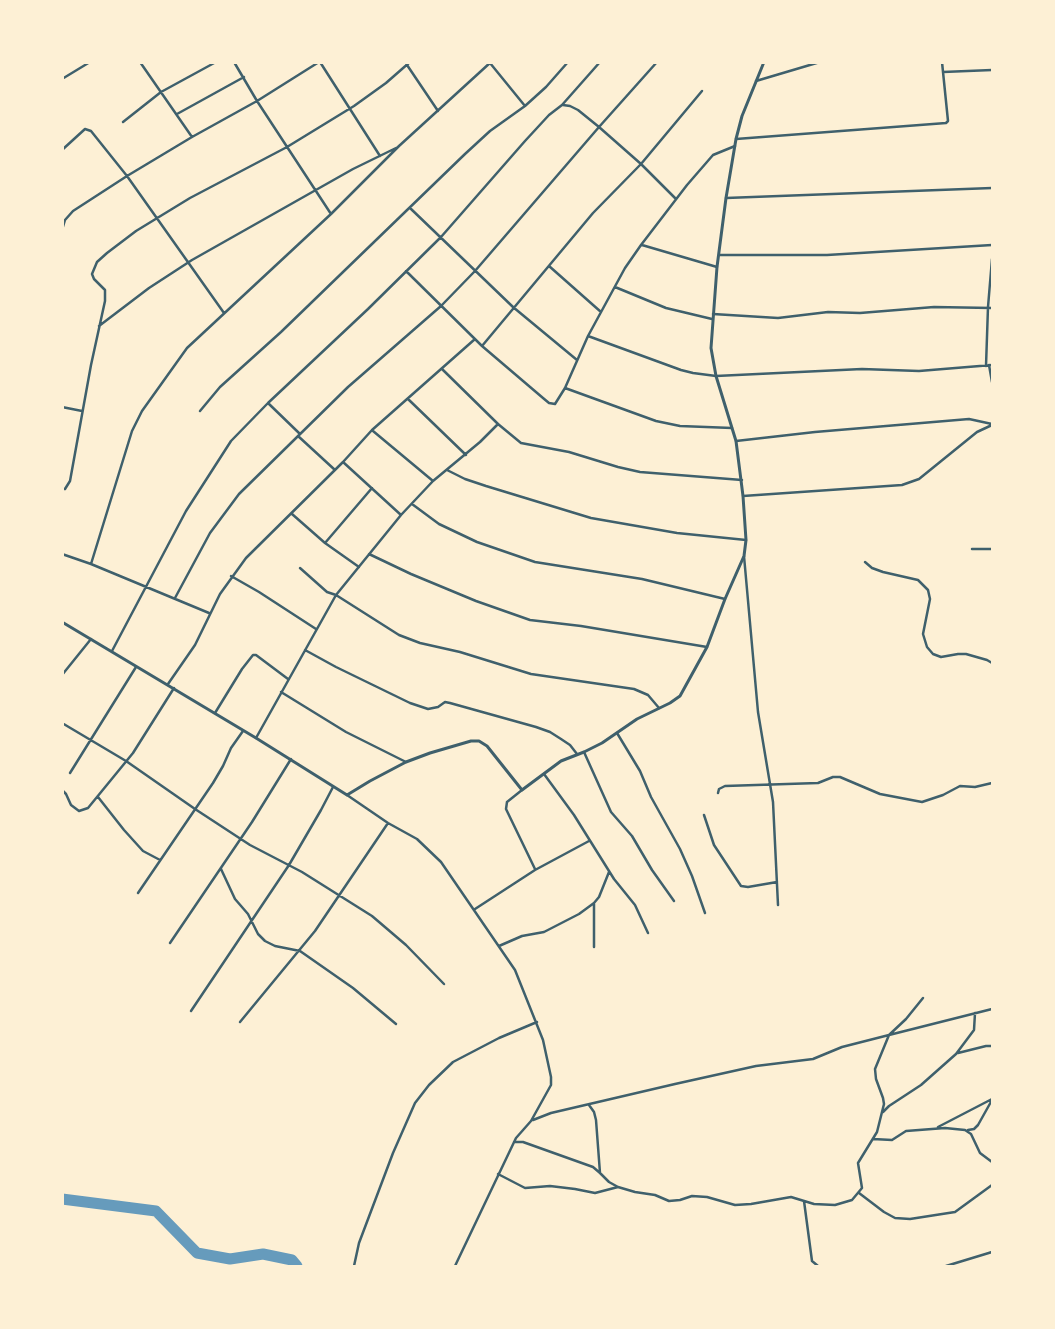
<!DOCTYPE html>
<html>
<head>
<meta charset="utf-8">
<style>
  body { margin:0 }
  #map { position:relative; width:1055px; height:1329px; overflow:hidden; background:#fdf0d5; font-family:"Open Sans",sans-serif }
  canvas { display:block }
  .frame { position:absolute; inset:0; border:64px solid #fdf0d5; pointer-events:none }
</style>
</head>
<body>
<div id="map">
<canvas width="1055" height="1329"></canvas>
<div class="frame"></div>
</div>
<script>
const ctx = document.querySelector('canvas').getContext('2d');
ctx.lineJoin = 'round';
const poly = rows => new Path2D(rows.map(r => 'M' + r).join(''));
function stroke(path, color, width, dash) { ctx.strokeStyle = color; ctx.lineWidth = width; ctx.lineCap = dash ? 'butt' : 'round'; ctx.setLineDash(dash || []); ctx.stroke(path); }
stroke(poly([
  [62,1199,156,1211,197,1253,230,1259,263,1254,292,1260,297,1266]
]), '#669bbc', 11);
stroke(poly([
  [140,62,192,137],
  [234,62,257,101,331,214],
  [320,62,380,156],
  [405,62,438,111],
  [490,63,525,106],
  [943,72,992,70],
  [62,79,90,62],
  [756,81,820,62],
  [563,105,570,106,578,110,599,127,641,164,676,199],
  [177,114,244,77],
  [123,122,161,92,216,62],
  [736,139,946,123,948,121,942,62],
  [62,150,85,129,91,131,127,176,224,313],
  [726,198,992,188],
  [410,208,513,307,577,360],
  [62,230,65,220,73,211,127,176,192,137,257,101,319,62],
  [642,245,717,267],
  [720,255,827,255,992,245],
  [549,266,601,312],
  [406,271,482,346,543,398,549,403,555,404,565,388,588,336,625,268,641,245,687,185,713,155,735,146],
  [615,287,666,308,712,319],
  [713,314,778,318,828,312,860,313,934,307,992,308],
  [99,326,149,288,192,260,353,169,396,148],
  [588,336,681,370,693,373,716,376,862,369,919,371,992,365],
  [482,346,593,213,641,164,702,91],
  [989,365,992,382],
  [986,366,988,307,992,259],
  [442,369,498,424,521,443,569,452,618,467,640,472,742,480],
  [565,388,656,421,680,426,732,428],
  [408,399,466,455],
  [268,403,300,434],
  [62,407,82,411],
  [200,411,220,387,281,332,465,154,490,131,525,106,546,87,568,62],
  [373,431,433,481],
  [298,436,335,470],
  [736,441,815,432,969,419,992,424],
  [343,462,401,515],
  [447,470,465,479,486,486,591,518,677,533,746,540],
  [62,489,65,489,70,481,91,365,105,301,105,290,94,279,92,274,97,262,107,253,136,231,190,198,287,147,354,106,386,83,410,62],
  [743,496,902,485,919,479,977,432,992,425],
  [412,504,439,524,477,542,535,562,642,579,725,599],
  [292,514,325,543,359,567],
  [325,543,372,488],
  [972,549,992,549],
  [62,554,91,564,209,613],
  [369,554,411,574,476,601,530,620,581,626,707,647],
  [744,556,758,712,773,802,778,905],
  [865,562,872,568,883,572,918,580,928,590,930,599,923,634,927,647,933,654,941,657,958,654,966,654,987,660,992,663],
  [91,564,132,431,142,411,187,348,331,214,399,146,491,62],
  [300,568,327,592,336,595,399,635,420,643,460,652,531,674,634,689,648,695,659,708],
  [231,576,259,592,316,629],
  [175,598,210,533,239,494,348,387,441,306,475,271,599,127,657,62],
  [305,650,336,667,410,703,428,709,438,707,445,702,450,703,536,727,550,732,561,739,570,745,577,754],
  [112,651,186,511,231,441,268,403,368,309,441,237,525,141,549,115,562,105,600,62],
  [62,675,91,639],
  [168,684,195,645,220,594,246,558,343,462,372,430,475,339],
  [281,692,346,732,406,762],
  [215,713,242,669,253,655,256,655,288,679],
  [62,723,126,761,195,809,250,845,302,872,372,916,406,945,444,984],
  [617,733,640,771,651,797,680,849,692,876,705,913],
  [256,738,336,595,401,515,433,481,480,442,498,424],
  [584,752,611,812,632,836,652,870,674,901],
  [70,773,136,667],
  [544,774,574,815,614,879,635,905,648,933],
  [62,790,66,794,71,805,79,811,88,808,133,753,174,688],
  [522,790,507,802,506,809,535,869],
  [718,793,719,789,725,786,818,783,833,777,840,777,880,794,922,802,943,795,960,786,975,787,992,783],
  [347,795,388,823,417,839,441,862,515,970,543,1040,551,1077,551,1085,531,1121,516,1138,455,1266],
  [98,797,124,830,143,851,160,860],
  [704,815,714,845,741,886,748,887,777,882],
  [221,869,235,899,248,914,258,934,265,941,275,946,300,951,353,988,396,1024],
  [138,893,213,783,223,766,231,748,243,731],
  [475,909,535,870,589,841],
  [170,943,252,822,291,759],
  [499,946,522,936,544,932,579,914,594,903,599,897,609,872],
  [594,947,594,903],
  [191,1011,289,865,321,810,333,787],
  [240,1022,315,931,388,823],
  [958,1053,986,1046,992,1046],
  [589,1105,594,1112,596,1120,600,1173],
  [883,1112,889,1106,921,1085,956,1054,974,1030,975,1013],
  [533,1120,551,1113,675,1084,756,1066,813,1059,842,1047,889,1035,906,1019,923,998],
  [938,1127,992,1099],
  [968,1130,974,1129,978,1125,992,1100],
  [873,1139,892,1140,906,1131,945,1128,965,1130,971,1134,980,1153,992,1162],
  [514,1142,523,1142,593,1167,600,1173,609,1182,618,1187,635,1192,655,1195,669,1201,680,1200,692,1196,707,1197,735,1205,751,1204,791,1197,814,1204,835,1205,852,1200,862,1188,858,1163,877,1132,884,1104,883,1098,876,1079,875,1069,889,1035,992,1009],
  [498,1174,525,1188,550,1186,575,1189,595,1193,618,1187],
  [859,1193,884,1212,895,1218,910,1219,955,1212,992,1185],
  [804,1201,812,1261,818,1266],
  [354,1266,359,1243,393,1153,415,1103,429,1085,453,1062,499,1038,537,1022],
  [946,1266,992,1252]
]), '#3f606c', 2.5);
stroke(poly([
  [62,622,256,738,347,795,370,781,406,762,430,753,471,741,479,741,487,746,522,790,561,761,584,752,602,743,637,719,670,703,680,696,707,647,725,599,744,556,746,540,743,496,736,441,716,376,711,348,717,267,726,198,736,139,742,116,764,62]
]), '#3f606c', 3);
</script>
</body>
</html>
